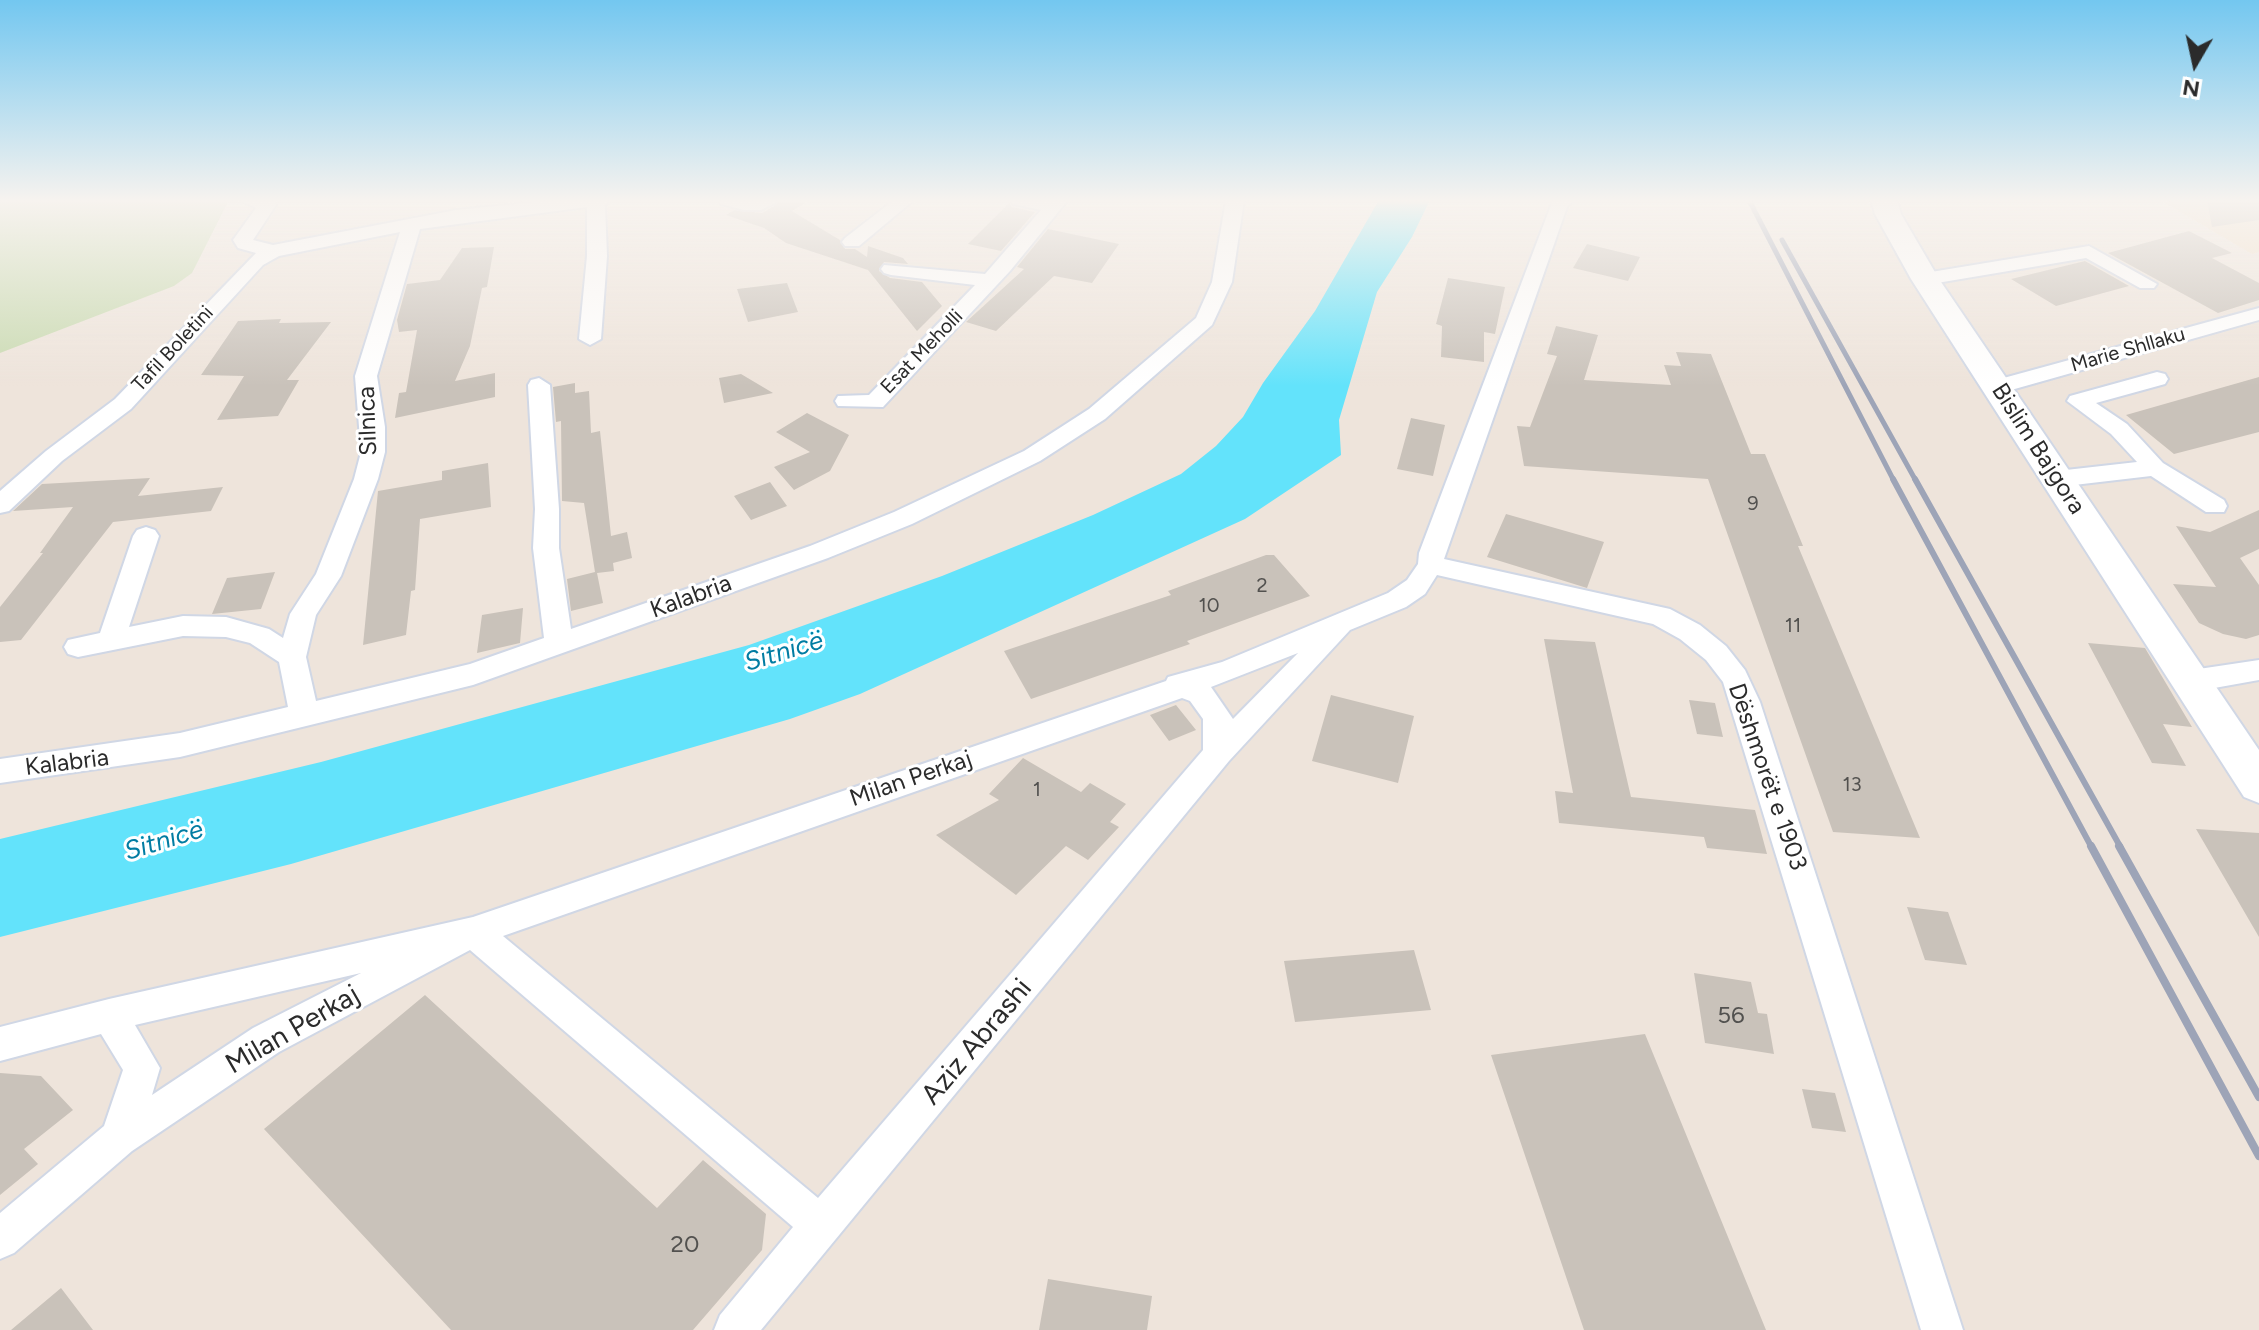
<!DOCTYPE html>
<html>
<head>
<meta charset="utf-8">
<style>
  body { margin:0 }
  #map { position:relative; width:2259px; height:1330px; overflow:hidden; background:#eee4db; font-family:Figtree,sans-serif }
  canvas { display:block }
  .north { position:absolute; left:2155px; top:24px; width:80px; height:80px; -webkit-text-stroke:6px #fff; paint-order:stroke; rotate:189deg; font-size:22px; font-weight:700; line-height:32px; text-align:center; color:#2b2b2b }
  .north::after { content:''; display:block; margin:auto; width:28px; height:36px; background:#2b2b2b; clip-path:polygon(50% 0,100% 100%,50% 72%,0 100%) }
</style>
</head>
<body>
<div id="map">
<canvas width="2259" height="1330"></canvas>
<div class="north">N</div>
</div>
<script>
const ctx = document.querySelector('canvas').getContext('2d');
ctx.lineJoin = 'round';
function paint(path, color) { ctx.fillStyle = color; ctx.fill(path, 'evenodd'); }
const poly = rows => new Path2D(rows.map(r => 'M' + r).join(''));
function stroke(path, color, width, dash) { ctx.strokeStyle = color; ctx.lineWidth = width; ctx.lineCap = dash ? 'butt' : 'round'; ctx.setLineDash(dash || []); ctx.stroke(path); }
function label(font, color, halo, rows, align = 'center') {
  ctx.font = font + ' Figtree,sans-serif'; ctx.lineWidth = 6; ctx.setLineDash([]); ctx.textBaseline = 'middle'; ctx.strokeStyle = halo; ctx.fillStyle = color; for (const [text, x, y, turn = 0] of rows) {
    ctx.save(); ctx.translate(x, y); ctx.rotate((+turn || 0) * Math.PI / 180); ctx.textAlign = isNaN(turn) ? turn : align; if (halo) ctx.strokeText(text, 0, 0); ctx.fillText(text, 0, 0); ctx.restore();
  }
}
paint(poly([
  [2180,200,2259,200,2259,252,2252,254,2163,202]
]), '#f2e0c9');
paint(poly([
  [0,200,229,200,192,273,174,286,0,353]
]), '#c9dab1');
paint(poly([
  [1379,200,1430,200,1412,237,1377,292,1339,420,1341,455,1245,519,860,694,790,719,291,864,0,937,0,839,321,762,749,645,942,576,1093,515,1181,474,1216,446,1243,417,1263,383,1315,311]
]), '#63e3fb');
paint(poly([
  [784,200,810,200,792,211,840,240,845,249,855,249,867,257,868,246,903,258,908,264,884,262,879,271,890,278,922,282,942,306,917,331,868,270,786,243,764,228,726,215,734,210,762,213],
  [2207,200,2259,200,2259,220,2212,227],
  [1009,203,1012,207,1035,212,1001,251,968,244],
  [1048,229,1119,244,1092,283,1054,276,996,331,966,322,1024,269,1017,267],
  [2189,231,2232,253,2212,258,2259,283,2259,300,2218,313,2108,253],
  [1587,244,1640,257,1628,281,1573,268],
  [494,247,487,287,482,288,470,346,455,381,495,373,495,397,395,418,399,393,406,392,417,330,399,332,397,320,407,284,440,280,462,248],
  [2085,261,2129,286,2056,306,2011,279],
  [1448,278,1505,287,1495,334,1484,332,1484,362,1441,357,1442,326,1436,324],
  [787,283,798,312,748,322,737,289],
  [281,319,279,323,331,322,287,380,299,380,278,416,217,420,244,376,201,375,238,321],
  [1556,326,1598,335,1584,380,1671,385,1664,365,1681,366,1676,352,1711,354,1751,454,1765,454,1803,546,1798,546,1920,838,1833,832,1708,479,1524,466,1517,426,1530,427,1557,356,1547,354],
  [741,374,773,393,724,403,719,378],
  [2259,377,2259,432,2174,454,2126,415],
  [575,383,575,393,589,391,591,433,600,431,611,536,627,532,632,558,613,563,614,571,597,573,603,603,571,611,567,579,595,572,584,503,562,501,561,421,556,422,553,387],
  [807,413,849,435,830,471,794,490,774,467,810,452,776,432],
  [1411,418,1445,425,1433,476,1397,469],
  [488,463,491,507,420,519,415,590,411,591,406,635,363,645,378,491,442,480,442,471],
  [150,478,138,496,223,487,211,511,113,522,21,640,0,642,0,607,43,553,40,553,73,507,13,511,42,484],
  [770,482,787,506,751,520,734,496],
  [2259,510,2259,549,2240,558,2259,585,2259,635,2246,639,2223,634,2199,623,2173,584,2216,587,2176,526,2210,532],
  [1506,514,1604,542,1587,588,1487,557],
  [1266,555,1274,555,1310,596,1187,641,1190,644,1031,699,1004,651,1171,595,1168,591],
  [275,572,261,609,212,614,227,578],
  [523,608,520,643,477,653,482,615],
  [1544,639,1595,642,1631,797,1755,810,1767,854,1707,848,1704,837,1559,823,1555,791,1573,793],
  [2088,643,2145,648,2192,727,2163,724,2186,766,2152,763],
  [1331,695,1414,716,1398,783,1312,761],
  [1689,700,1715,703,1723,737,1697,734],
  [1176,705,1196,730,1169,741,1150,715],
  [1023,758,1081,792,1090,783,1126,804,1110,822,1119,827,1088,860,1066,846,1016,895,936,835,999,800,989,794],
  [2196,829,2259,833,2259,937],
  [1907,907,1948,912,1967,965,1925,960],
  [1414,950,1431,1010,1295,1022,1284,961],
  [1694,973,1751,982,1758,1013,1767,1014,1774,1054,1705,1043],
  [425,995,657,1208,703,1160,766,1214,762,1250,693,1330,451,1330,264,1129],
  [1645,1034,1766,1330,1584,1330,1491,1055],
  [0,1073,41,1076,73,1110,24,1149,38,1164,0,1195],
  [1802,1089,1835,1093,1846,1132,1812,1128],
  [1048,1279,1152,1296,1147,1330,1039,1330],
  [61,1288,93,1330,11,1330]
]), '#c9c2ba');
const street = poly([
  [240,200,274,201,276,205,253,240,273,245,456,210,556,200,611,200,605,205,607,256,601,339,590,345,579,339,587,256,587,207,420,229,377,376,385,427,385,452,378,479,341,576,316,615,306,657,316,701,470,664,544,638,533,548,535,509,528,385,531,380,539,378,550,385,559,509,559,548,571,629,810,546,894,512,1024,451,1089,409,1196,318,1212,282,1226,200,1244,200,1232,282,1212,325,1105,419,1040,461,912,524,828,558,473,685,180,757,0,783,0,759,180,733,288,707,279,662,250,643,226,637,183,636,78,657,68,654,64,647,68,640,100,633,133,536,137,530,146,527,155,530,159,536,129,627,183,616,226,617,269,629,283,638,290,614,316,574,354,479,361,452,355,376,400,232,279,256,263,265,131,409,62,461,9,511,0,513,0,491,46,451,115,399,256,253,238,248,233,240,256,208,240,200],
  [719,200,781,200,761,210,744,210,721,204,719,200],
  [894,200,914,200,859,246,845,246,842,242,845,238,894,200],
  [1011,200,1068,200,1010,271,883,407,838,406,835,401,838,396,869,395,975,285,891,275,884,273,881,269,884,265,985,274,1041,210,1013,204,1011,200],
  [1553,200,1573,200,1567,207,1444,559,1670,609,1700,625,1726,646,1745,670,1760,702,1963,1330,1921,1330,1723,682,1706,660,1680,639,1653,624,1437,575,1425,594,1406,607,1350,630,1229,761,761,1330,714,1330,720,1315,793,1227,470,950,279,1052,132,1151,14,1253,0,1259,0,1213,104,1126,123,1070,101,1034,0,1061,0,1027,109,999,473,917,1166,681,1168,677,1222,662,1388,593,1407,580,1418,564,1419,553,1553,200],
  [1298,653,1233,719,1211,687,1298,653],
  [1182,698,1190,701,1203,719,1203,750,818,1198,503,936,1182,698],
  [361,973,253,1028,152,1095,160,1068,135,1025,361,973],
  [2089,246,2157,284,2154,288,2140,288,2086,258,1925,285,1915,279,1925,273,2089,246],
  [2259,308,2259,320,1997,394,1986,387,1989,382,2259,308],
  [2157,372,2165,374,2168,379,2165,384,2096,403,2127,424,2163,463,2224,500,2227,506,2224,512,2206,512,2151,476,2057,487,2048,484,2045,479,2048,474,2057,471,2137,462,2111,434,2067,401,2070,396,2157,372],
  [2259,660,2259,680,2192,692,2182,689,2178,681,2182,673,2192,670,2259,660]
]);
const secondary = poly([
  [1871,200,1897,200,1901,214,1939,279,2259,750,2259,803,2244,797,1911,279,1875,214,1871,200]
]);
stroke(street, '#d0d7e5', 4);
stroke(secondary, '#d0d7e5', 4);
paint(street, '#fff');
paint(secondary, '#fff');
stroke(poly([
  [1749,200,1894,481],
  [1782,240,1916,481]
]), '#9da4b7', 5);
stroke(poly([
  [1893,479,2092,848],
  [1915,479,2121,848]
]), '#9da4b7', 6);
stroke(poly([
  [2091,846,2259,1156],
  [2119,846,2259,1097]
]), '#9da4b7', 8);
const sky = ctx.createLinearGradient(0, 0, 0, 386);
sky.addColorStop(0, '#73c7f0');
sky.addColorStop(0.52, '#f7f3ef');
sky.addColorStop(1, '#f7f3ef00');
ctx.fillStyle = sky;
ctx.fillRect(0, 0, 2259, 386);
label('20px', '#2b2b2b', '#fff', [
  ["Tafil Boletini",173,349,-47],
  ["Marie Shllaku",2128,350,-16],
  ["Esat Meholli",922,352,-46]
]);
label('20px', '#52514f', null, [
  ["9",1753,504],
  ["2",1262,586],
  ["10",1209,606],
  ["11",1793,626],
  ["13",1852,785],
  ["1",1037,790]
]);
label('24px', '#2b2b2b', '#fff', [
  ["Silnica",368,421,-92],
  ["Bislim Bajgora",2038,449,57],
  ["Kalabria",691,597,-20],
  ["Kalabria",67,763,-7],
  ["Dëshmorët e 1903",1767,777,71],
  ["Milan Perkaj",911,779,-19]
]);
label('24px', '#52514f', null, [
  ["56",1731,1016],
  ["20",685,1245]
]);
label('italic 26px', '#017ca2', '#fff', [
  ["Sitnicë",784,652,-17],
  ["Sitnicë",164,841,-17]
]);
label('28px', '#2b2b2b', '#fff', [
  ["Milan Perkaj",293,1030,-30],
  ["Aziz Abrashi",977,1042,-50]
]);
</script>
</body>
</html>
